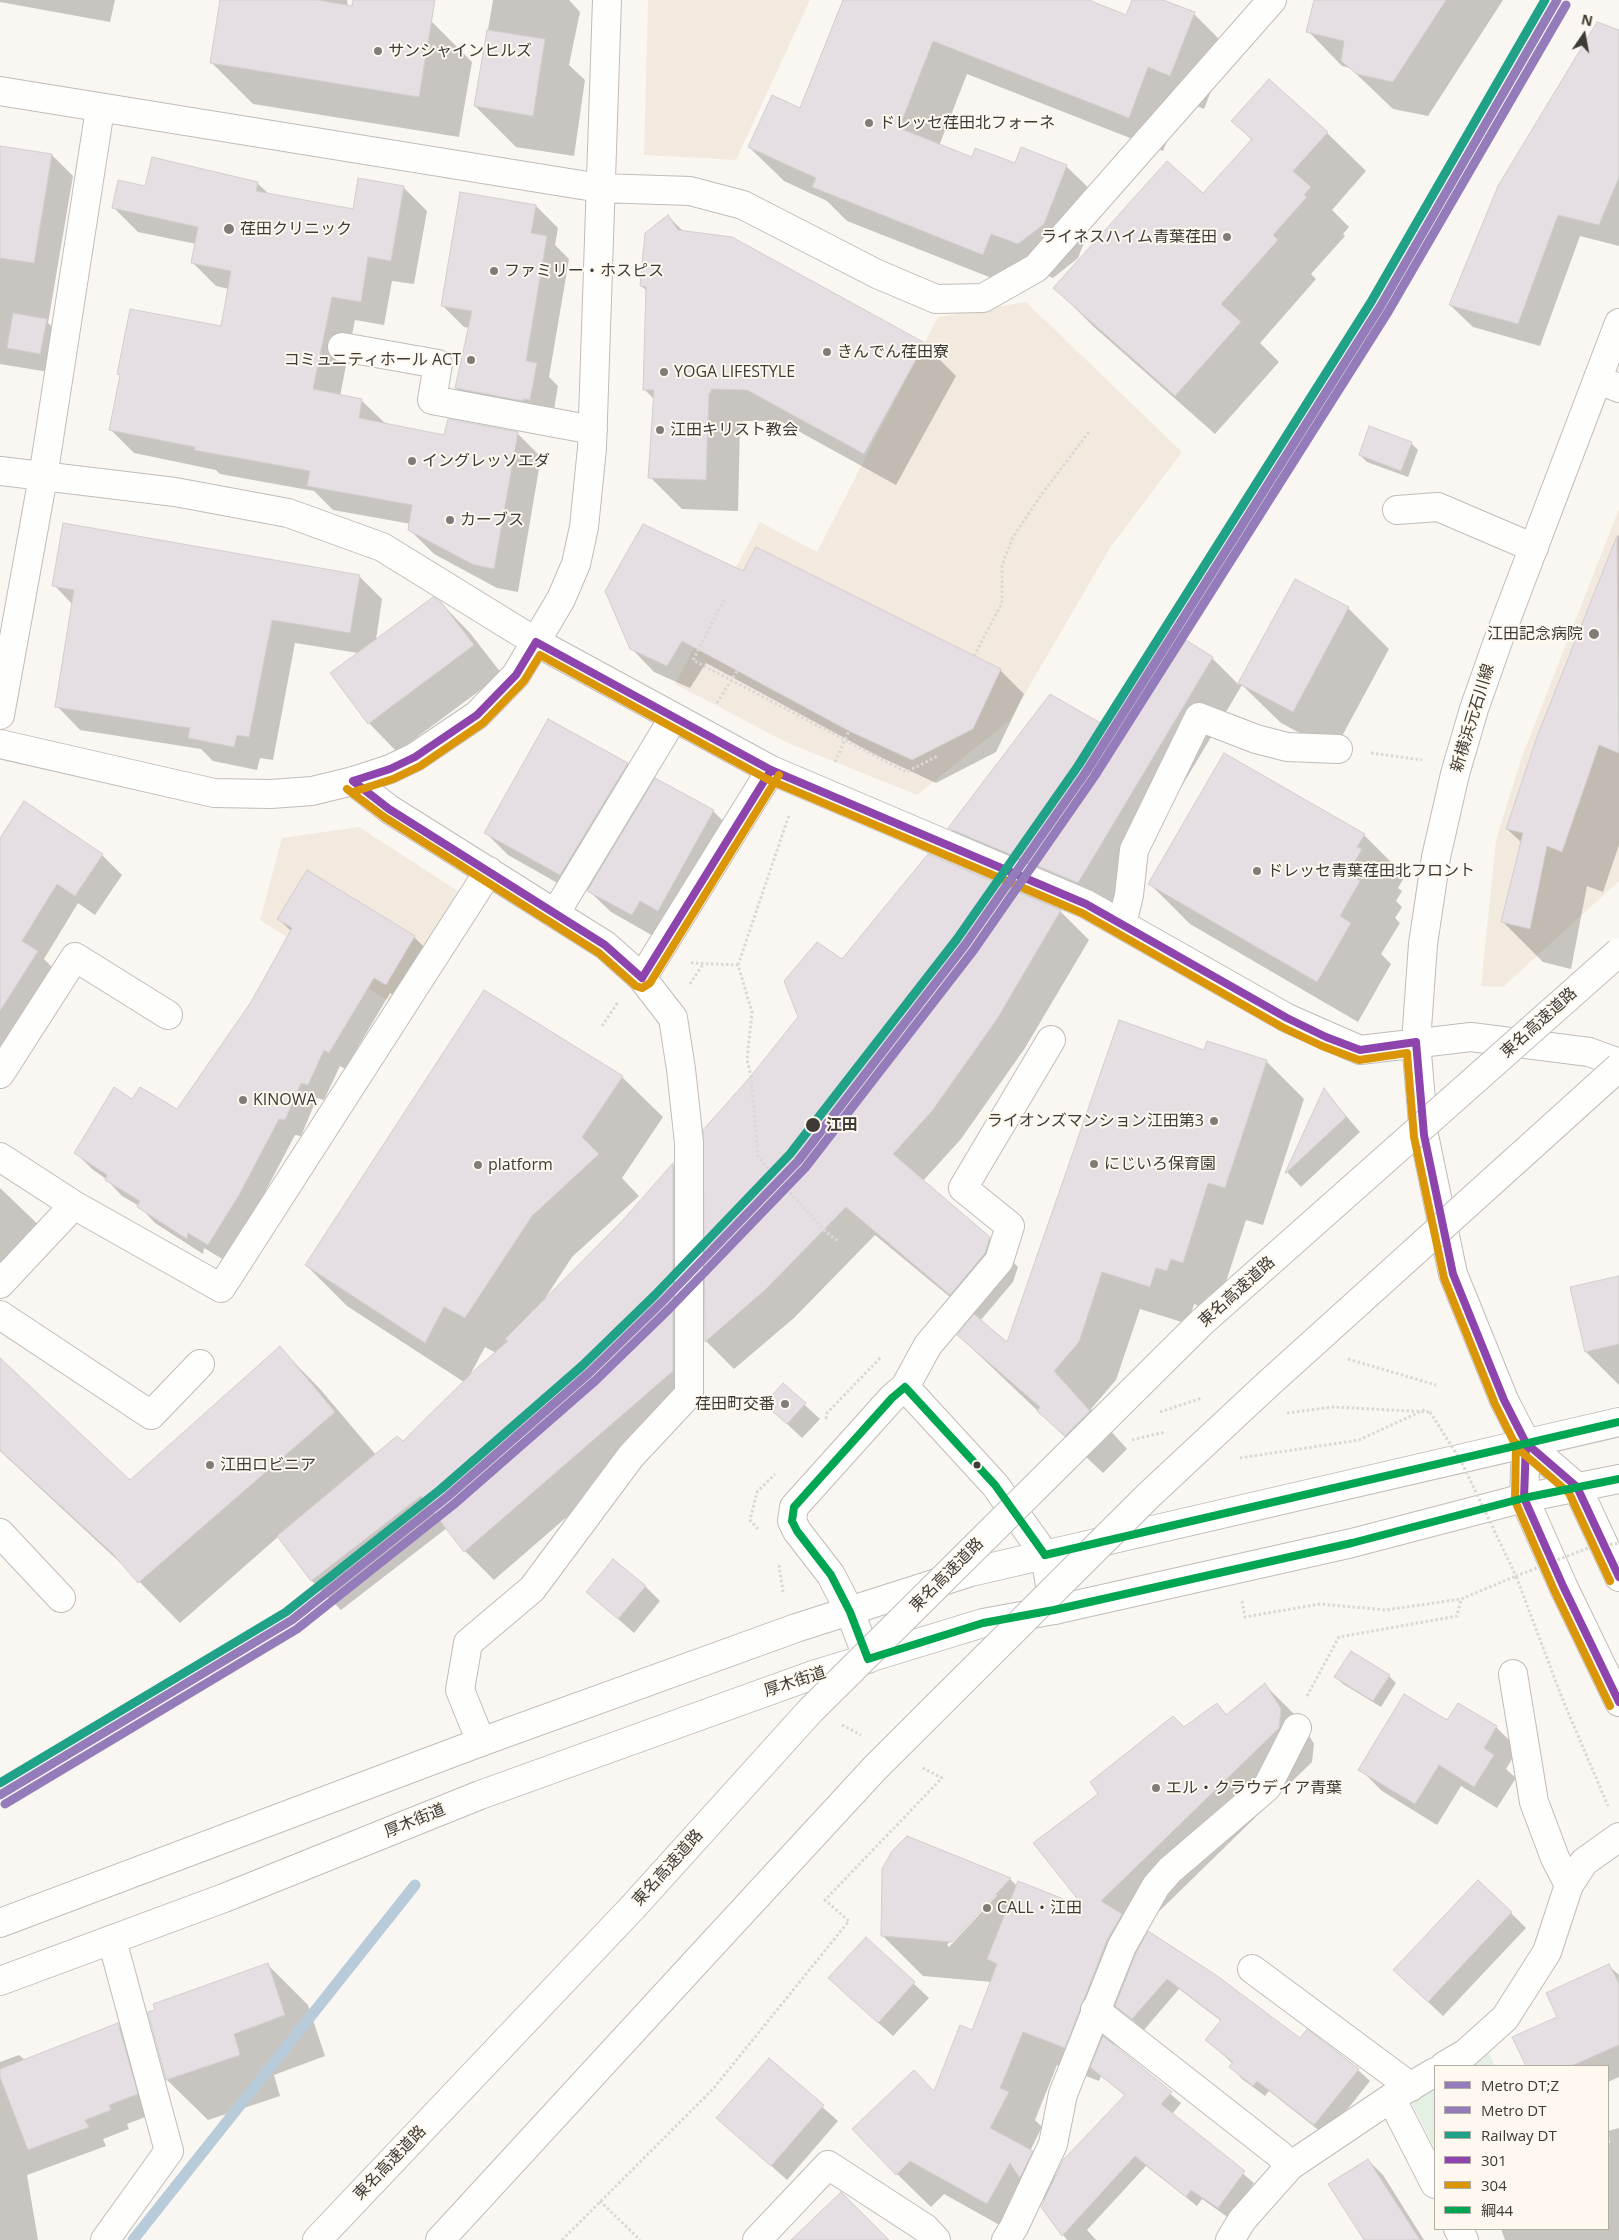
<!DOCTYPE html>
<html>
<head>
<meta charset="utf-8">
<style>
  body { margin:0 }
  #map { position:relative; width:1619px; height:2240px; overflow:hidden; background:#faf7f2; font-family:"Open Sans","Noto Sans JP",sans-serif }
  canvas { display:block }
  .legend { position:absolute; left:1434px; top:2065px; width:175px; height:165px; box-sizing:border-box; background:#fef8ef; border:1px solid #b1aca5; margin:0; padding:6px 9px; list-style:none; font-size:15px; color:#3e3b36 }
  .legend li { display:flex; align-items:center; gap:10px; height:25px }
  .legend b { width:25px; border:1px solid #b1aca5 }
  .north { position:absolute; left:1559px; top:10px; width:50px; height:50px; -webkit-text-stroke:4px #fef8ef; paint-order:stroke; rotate:12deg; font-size:14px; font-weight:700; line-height:20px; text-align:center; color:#3e3b36 }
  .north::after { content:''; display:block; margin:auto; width:18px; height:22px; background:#3e3b36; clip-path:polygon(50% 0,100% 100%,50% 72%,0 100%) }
</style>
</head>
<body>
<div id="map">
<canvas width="1619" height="2240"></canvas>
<ul class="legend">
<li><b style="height:6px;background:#937cb9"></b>Metro DT;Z</li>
<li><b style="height:6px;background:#937cb9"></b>Metro DT</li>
<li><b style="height:6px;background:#20a288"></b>Railway DT</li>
<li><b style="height:6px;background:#8e44ad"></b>301</li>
<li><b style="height:6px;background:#db9608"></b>304</li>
<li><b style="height:6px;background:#00a651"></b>綱44</li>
</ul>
<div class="north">N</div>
</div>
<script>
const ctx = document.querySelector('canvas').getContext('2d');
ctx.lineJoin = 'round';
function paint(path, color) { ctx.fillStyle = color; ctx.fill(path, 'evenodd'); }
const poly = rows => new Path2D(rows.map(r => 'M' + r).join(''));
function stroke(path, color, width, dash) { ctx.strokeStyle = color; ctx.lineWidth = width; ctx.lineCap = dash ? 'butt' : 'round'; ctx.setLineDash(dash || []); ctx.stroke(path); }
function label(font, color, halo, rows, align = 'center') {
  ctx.font = font + ' "Open Sans","Noto Sans JP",sans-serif'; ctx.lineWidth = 4; ctx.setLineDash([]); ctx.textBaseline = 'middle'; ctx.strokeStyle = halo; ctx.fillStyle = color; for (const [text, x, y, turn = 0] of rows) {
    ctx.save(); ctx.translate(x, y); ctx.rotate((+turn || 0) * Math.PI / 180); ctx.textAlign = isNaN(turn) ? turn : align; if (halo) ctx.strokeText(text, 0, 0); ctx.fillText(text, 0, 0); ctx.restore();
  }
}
paint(poly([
  [648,0,810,0,736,160,644,155],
  [1026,302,1182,452,1110,548,1009,721,917,795,788,743,675,684,760,522,817,552,938,317],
  [1619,509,1619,881,1503,987,1481,986,1496,840,1521,759],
  [359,827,458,891,393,1004,260,920,282,838]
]), '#f2eade');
paint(poly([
  [1485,2044,1495,2066,1451,2066],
  [1435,2076,1435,2149,1407,2094]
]), '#e3f0e3');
paint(poly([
  [0,0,115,0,110,22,0,2],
  [221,0,347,0,348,7,431,21,472,62,459,137,253,104,212,63],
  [493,0,569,0,580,12,569,65,585,80,574,156,516,147,475,106],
  [845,0,1086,0,1127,16,1133,0,1160,0,1194,14,1228,48,1204,109,1183,100,1163,151,967,74,939,146,972,159,1015,165,1066,166,1101,200,1078,258,1053,278,1026,267,1017,288,847,221,827,201,784,181,749,147,801,110],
  [1315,0,1503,0,1428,116,1393,109,1350,68,1342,66,1308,31],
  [1619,31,1619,246,1580,236,1540,346,1473,327,1450,305],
  [1233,121,1327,133,1366,171,1332,210,1349,227,1343,234,1345,236,1311,274,1316,279,1260,343,1279,362,1215,434,1094,327,1055,288,1203,195,1252,140],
  [0,147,52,155,73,176,48,323,67,341,61,374,0,364,0,365],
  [257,183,269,194,354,210,403,187,427,211,414,284,392,281,384,325,355,320,340,396,361,400,386,424,445,436,517,433,541,457,518,592,497,588,434,554,410,530,411,524,333,510,314,491,220,474,216,470,134,453,110,429,121,376,119,374,222,328,229,289,216,286,192,262,196,244,138,232,114,208,146,188],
  [536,206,558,228,555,245,569,259,549,377,558,386,552,421,478,410,456,388,470,328,464,327,442,305],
  [668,216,684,232,924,344,956,376,896,485,780,421,743,421,742,425,740,424,738,511,682,509,650,477,654,399,644,389,647,291,641,286],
  [1411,443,1418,450,1408,477,1367,462,1360,455],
  [1619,534,1619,845,1603,892,1587,886,1571,969,1543,962,1502,921,1522,843,1507,829,1540,735],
  [756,549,1000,670,1024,694,996,752,936,783,874,754,706,663,690,688,654,672,631,648,744,573],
  [359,576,382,599,376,640,441,603,470,633,502,674,397,752,369,723,358,653,295,643,273,760,260,758,257,770,213,761,201,749,80,730,57,706,73,605,54,585],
  [1295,580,1348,608,1389,649,1334,751,1281,723,1242,685,1107,912,978,857,950,828,1212,658,1239,685],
  [627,764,651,788,713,811,735,833,655,937,611,912,587,889,582,897,508,855,486,833],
  [1364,835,1405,876,1398,888,1402,891,1396,901,1402,907,1395,918,1400,923,1381,954,1391,964,1358,1022,1190,924,1150,884],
  [0,840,102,855,122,875,95,915,78,903,44,959,57,972,0,1074],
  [929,855,1061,912,1089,940,1025,1048,961,1139,923,1181,989,1238,1018,1267,1013,1282,980,1321,1008,1344,1205,1052,1266,1061,1304,1099,1263,1225,1246,1220,1220,1300,1208,1296,1204,1308,1194,1304,1188,1324,1140,1309,1116,1380,1091,1409,1127,1449,1103,1473,958,1335,974,1317,875,1235,794,1318,734,1369,706,1341,752,1077],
  [307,872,414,937,431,954,402,1000,390,993,345,1069,340,1066,324,1100,317,1098,301,1136,295,1135,255,1211,224,1260,204,1248,203,1254,155,1223,139,1206,122,1196,106,1179,92,1169,76,1153,133,1101,178,1110,252,1002,292,932,279,919],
  [622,1077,663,1117,622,1178,639,1196,572,1257,544,1300,624,1221,673,1165,702,1193,702,1400,494,1580,465,1551,447,1528,341,1610,312,1581,279,1536,180,1623,128,1570,0,1451,0,1377,130,1481,280,1348,320,1389,376,1455,403,1443,464,1382,347,1306,306,1265],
  [485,1347,496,1353,470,1375],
  [1324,1090,1360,1132,1301,1187,1287,1172],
  [0,1188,43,1229,0,1267],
  [1619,1278,1619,1385,1586,1352],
  [783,1385,820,1419,802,1438,766,1404],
  [645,1586,660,1601,634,1633,588,1592],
  [1389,1676,1396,1683,1381,1707,1343,1684,1335,1677],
  [1265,1685,1299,1719,1314,1744,1312,1762,1138,1932,1145,1939,1300,2040,1358,2070,1370,2081,1326,2136,1269,2091,1265,2096,1242,2079,1231,2067,1233,2064,1207,2040,1221,2021,1179,1989,1144,2030,1125,2014,1113,2046,1181,2103,1172,2114,1254,2183,1229,2218,1202,2199,1197,2206,1146,2166,1087,2230,1096,2240,1067,2240,1042,2207,1045,2201,1042,2198,1021,2237,944,2194,931,2207,897,2174,935,2093,973,2032,992,1982,923,1976,882,1935,908,1838,1010,1879,1017,1886,1088,1910,1184,1729,1217,1705,1228,1716],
  [994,1895,997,1895,949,1947,947,1945],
  [1057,2065,1099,2081,1101,2076,1126,2096,1056,2176,1030,2151,1042,2127,1035,2120],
  [1458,1704,1496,1727,1518,1749,1506,1769,1516,1778,1497,1808,1461,1786,1437,1825,1382,1791,1360,1769,1448,1722],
  [1511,1913,1526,1928,1443,2016,1410,1985],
  [866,1939,929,1998,893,2036,845,1993],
  [268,1965,308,2005,325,2056,274,2075,280,2096,208,2120,167,2080],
  [1609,1966,1619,1975,1619,2077,1608,2082,1608,2066,1527,2066,1514,2038,1559,2018],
  [118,2025,137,2044,156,2113,127,2124,129,2129,103,2139,106,2146,27,2175,38,2240,0,2240,0,2062,19,2055,25,2060],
  [769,2059,838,2121,787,2180,718,2118],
  [1619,2128,1619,2240,1505,2240,1501,2229,1608,2229,1608,2143,1610,2143,1608,2131],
  [1368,2160,1383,2175,1424,2240,1365,2240]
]), '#0003');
stroke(poly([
  [133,2240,415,1885]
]), '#b8cbda', 11);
const building = poly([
  [220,0,318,0,352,6,353,0,435,0,419,97,210,63,220,0],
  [843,0,1089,0,1126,15,1132,0,1163,0,1195,12,1170,76,1148,67,1129,118,933,41,899,128,972,157,975,148,1015,163,1021,147,1067,165,1044,224,1018,244,991,234,983,255,812,187,816,178,748,147,772,95,800,108,843,0],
  [1314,0,1446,0,1393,82,1357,74,1341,61,1344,41,1306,32,1314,0],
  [1597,22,1619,30,1619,177,1599,225,1558,215,1518,324,1449,305,1498,186,1597,22],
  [487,30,545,39,533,116,474,106,487,30],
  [1269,79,1328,132,1293,171,1311,187,1304,195,1307,197,1273,235,1278,240,1221,304,1241,322,1175,396,1053,288,1167,161,1203,193,1252,139,1231,121,1269,79],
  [0,146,52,154,34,263,0,258,0,146],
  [152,157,258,182,256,191,353,209,358,178,404,186,391,261,368,257,361,302,332,297,313,389,362,399,359,418,444,435,448,419,518,432,494,569,472,564,408,530,412,505,307,486,310,471,194,450,195,447,109,430,120,375,117,374,130,309,221,326,231,271,191,263,198,227,112,208,118,180,145,186,152,157],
  [460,192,536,205,531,233,547,236,526,361,537,363,530,400,524,399,523,401,455,388,472,311,441,306,460,192],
  [668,215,678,230,732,237,925,343,864,454,747,390,711,389,711,393,709,393,706,480,648,478,654,390,643,390,646,287,640,286,645,233,668,215],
  [13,313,47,319,40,354,7,348,13,313],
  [1369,426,1412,442,1401,471,1359,455,1369,426],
  [63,523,360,575,350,633,272,620,249,737,237,735,234,747,188,738,190,728,55,707,74,590,52,586,63,523],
  [643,524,743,571,756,547,1001,669,973,729,912,760,849,731,682,641,667,666,630,649,605,591,643,524],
  [1617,536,1619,753,1599,745,1562,852,1547,846,1530,929,1501,922,1523,833,1506,829,1538,734,1617,536],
  [1295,579,1349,607,1293,712,1238,683,1295,579],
  [433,597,441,602,474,645,368,724,330,673,433,597],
  [1167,628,1213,657,1078,883,948,828,1050,694,1104,725,1167,628],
  [548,719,628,763,560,875,484,833,548,719],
  [1224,753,1365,834,1357,847,1362,849,1355,861,1362,865,1355,877,1360,881,1340,916,1351,923,1317,982,1148,884,1224,753],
  [655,778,714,810,658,911,640,901,632,915,587,891,655,778],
  [24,801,103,854,75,896,57,884,22,941,38,951,0,1011,0,838,24,801],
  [928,854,1061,910,997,1019,932,1111,893,1154,990,1237,985,1253,950,1295,846,1207,766,1289,705,1342,703,1130,751,1076,798,1017,784,981,817,942,842,959,928,854],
  [307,870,415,936,386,985,374,978,329,1053,324,1050,308,1085,301,1083,285,1120,279,1119,239,1195,208,1245,188,1233,187,1239,137,1207,140,1201,105,1180,107,1175,74,1153,114,1087,132,1099,140,1087,177,1109,251,1002,292,928,277,919,307,870],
  [484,990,623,1076,582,1137,599,1154,532,1216,465,1318,444,1307,425,1343,305,1265,484,990],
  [1119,1020,1204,1050,1207,1041,1267,1060,1225,1188,1208,1183,1183,1263,1171,1259,1167,1271,1156,1268,1150,1287,1102,1272,1079,1342,1054,1371,1090,1411,1065,1436,1037,1411,1040,1407,957,1335,974,1314,1007,1342,1119,1020],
  [1324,1088,1346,1117,1286,1173,1285,1173,1324,1088],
  [673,1163,673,1371,464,1552,421,1496,311,1581,277,1536,397,1436,403,1441,478,1367,508,1341,505,1339,623,1220,673,1163],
  [1619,1276,1619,1344,1585,1352,1570,1287,1619,1276],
  [280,1346,335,1412,138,1583,113,1554,0,1450,0,1358,130,1480,280,1346],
  [783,1383,806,1403,787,1424,764,1404,783,1383],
  [613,1559,646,1586,618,1619,586,1592,613,1559],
  [1351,1651,1390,1675,1373,1701,1334,1677,1351,1651],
  [1265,1683,1281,1709,1279,1728,1101,1901,1122,1914,1107,1940,1065,2048,1023,2032,1000,2088,1009,2092,990,2128,1033,2151,1020,2178,1010,2163,987,2204,910,2161,896,2175,852,2129,914,2070,934,2091,960,2025,972,2030,997,1964,987,1959,1018,1881,1084,1907,1033,1843,1098,1794,1090,1782,1173,1716,1184,1727,1217,1703,1226,1715,1265,1683],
  [1404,1694,1447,1720,1458,1703,1497,1726,1484,1748,1494,1755,1474,1787,1439,1765,1415,1804,1358,1770,1404,1694],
  [907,1836,1011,1878,952,1942,881,1936,882,1869,892,1851,907,1836],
  [1478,1880,1512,1912,1428,2002,1393,1970,1478,1880],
  [1148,1931,1216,1975,1300,2038,1307,2029,1359,2069,1314,2125,1257,2081,1253,2086,1229,2067,1233,2062,1205,2040,1221,2020,1167,1979,1132,2019,1115,2006,1136,1953,1148,1931],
  [866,1937,915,1982,878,2023,828,1978,866,1937],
  [268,1963,285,2015,234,2034,240,2055,166,2080,148,2012,155,2010,153,2004,268,1963],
  [1609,1964,1619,1984,1619,2045,1571,2066,1526,2066,1512,2037,1557,2017,1546,1993,1609,1964],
  [118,2023,138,2094,109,2105,111,2110,85,2120,89,2127,28,2150,0,2077,0,2069,118,2023],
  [1103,2036,1172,2092,1161,2104,1245,2171,1218,2208,1191,2190,1186,2197,1135,2156,1062,2236,1041,2207,1063,2160,1125,2095,1090,2067,1103,2036],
  [769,2058,824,2105,771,2166,716,2118,769,2058],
  [1368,2159,1420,2240,1364,2240,1328,2184,1368,2159],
  [841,2192,889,2240,791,2240,841,2192]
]);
paint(building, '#e5dfe3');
stroke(building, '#d1cece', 1);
const minor = poly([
  [0,91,600,188,690,191,743,205,877,274,936,299,983,298,1036,268,1272,0],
  [1619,323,1498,641,1474,709,1455,774,1436,857,1423,944,1416,1042,1424,1135,1453,1274,1504,1400,1526,1443,1577,1487,1619,1577],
  [342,347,438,364,432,400,593,430],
  [1598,380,1619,388],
  [0,471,175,492,288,513,382,547,536,642,771,770,1086,904,1287,1018,1360,1050,1471,1037,1589,1052,1619,1063],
  [1397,510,1438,507,1534,548],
  [0,715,43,477,100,109],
  [0,744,214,793,271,794,312,791,353,781,390,769,415,757,477,715,516,675,561,599,576,564,584,527,592,448,607,0],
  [353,781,389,809,605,945,642,978,673,1018,681,1069,689,1143,689,1394,631,1456,532,1589,468,1643,460,1690,481,1742],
  [555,914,674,717],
  [1122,924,1129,895,1134,850,1199,717,1256,739,1287,747,1338,749],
  [642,978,771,770],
  [0,1074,75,957,168,1015],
  [0,1157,74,1205,221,1288,489,871],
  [0,1284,74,1205],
  [0,1315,151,1415,200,1364],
  [905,1387,995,1485,1045,1555,1054,1610],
  [1526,1443,1524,1498,1563,1586,1619,1702],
  [0,1533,61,1598],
  [868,1659,850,1612,831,1575,797,1531,792,1521,794,1507,892,1398,905,1387,928,1345,999,1261,1010,1226,963,1188,1051,1040],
  [1513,1674,1534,1802,1555,1858,1569,1885],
  [1252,1969,1411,2087],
  [1095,2010,1280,2155,1290,2166],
  [1444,2066,1466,2053,1505,2018,1547,1952,1569,1885,1584,1862,1619,1837],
  [1391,2098,1435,2184],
  [1458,2229,1464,2240],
  [105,2240,169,2151,112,1940],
  [757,2240,828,2165,925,2228,936,2240],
  [1006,2240,1014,2227,1053,2144,1063,2094,1122,1946,1156,1886,1170,1870,1267,1787,1297,1728],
  [1230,2240,1242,2220,1290,2166,1391,2098,1435,2072]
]);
const highway = poly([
  [0,1923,481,1742,796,1628,971,1572,1619,1422],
  [0,1981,224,1898,480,1795,813,1675,983,1623,1054,1610,1352,1543,1524,1498,1619,1479],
  [317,2240,633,1907],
  [440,2240,695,1963]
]);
stroke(minor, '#c0bdb9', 30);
stroke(highway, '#c0bdb9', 30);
stroke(poly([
  [724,600,693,660,906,772,938,756],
  [974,656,1002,603,1002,565,1013,537,1041,495,1089,432],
  [717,703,737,671],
  [1371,753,1422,760],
  [835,762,849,731],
  [691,963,738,965,752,1012,747,1060,751,1076,758,1157,824,1230,839,1242],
  [738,965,789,815],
  [690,984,703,964],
  [602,1026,618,1002],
  [1348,1359,1436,1385],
  [1160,1412,1202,1398],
  [1287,1413,1333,1407,1430,1412],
  [826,1419,827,1413,881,1357],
  [1132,1440,1165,1432],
  [1240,1458,1359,1440,1426,1409],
  [758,1529,750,1520,757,1492,775,1474],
  [779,1565,783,1592],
  [1242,1601,1245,1617,1320,1604,1386,1610,1461,1599,1516,1576,1562,1698,1608,1806],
  [1307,1696,1339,1637,1457,1616,1461,1599],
  [842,1725,861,1735],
  [600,2201,640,2240],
  [562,2240,713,2089,849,1921,825,1900,942,1778,921,1767]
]), '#dad8d7', 3, [2.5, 2.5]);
stroke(minor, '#fefefd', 28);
stroke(highway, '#fefefd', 28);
const highwayBridge = poly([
  [633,1907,811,1710,1202,1322,1619,952],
  [695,1963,875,1768,1149,1495,1268,1384,1619,1067]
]);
stroke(highwayBridge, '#c0bdb9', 30, []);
stroke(poly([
  [1430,1412,1461,1461,1516,1576,1588,1548,1619,1543]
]), '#dad8d7', 3, [2.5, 2.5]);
stroke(highwayBridge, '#fefefd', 28);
stroke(poly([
  [353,781,390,769,415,757,477,715,516,675,536,642,771,770,1086,904,1287,1018,1326,1037,1360,1050,1416,1042],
  [353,781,389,809,605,945,642,978],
  [642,978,771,770],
  [1416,1042,1424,1135,1453,1274,1504,1400,1526,1443,1524,1498,1563,1586,1619,1702],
  [1512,1416,1526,1443,1577,1487,1619,1577]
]), '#8e44ad', 8);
stroke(poly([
  [347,789,384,817,599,953,636,986,642,988,650,983,779,775],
  [356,791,393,779,420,766,483,723,524,681,540,655,767,779,1082,913,1282,1027,1322,1046,1359,1060,1407,1053,1414,1137,1444,1278,1495,1404,1517,1448,1569,1493,1610,1581],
  [1516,1443,1515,1501,1554,1590,1610,1706]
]), '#db9608', 8);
stroke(poly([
  [905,1387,995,1485,1045,1555],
  [1045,1555,1619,1422],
  [868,1659,983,1623,1054,1610,1352,1543,1524,1498,1619,1479],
  [868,1659,850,1612,831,1575,797,1531,792,1521,794,1507,892,1398,905,1387]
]), '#00a651', 8);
stroke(poly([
  [0,1783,286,1612,441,1489,582,1366,655,1295,790,1154,957,939,1078,766,1371,302,1545,0]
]), '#20a288', 9);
stroke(poly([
  [0,1795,292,1620,447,1497,589,1373,662,1302,798,1161,965,945,1086,772,1380,307,1557,0]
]), '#937cb9', 9);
stroke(poly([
  [5,1804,297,1629,453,1505,596,1380,669,1309,805,1168,973,951,1094,777,1388,312,1566,5]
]), '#937cb9', 9);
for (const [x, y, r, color] of [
  [378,51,5,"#807d78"],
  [869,123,5,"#807d78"],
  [229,229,6,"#807d78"],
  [1227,237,5,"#807d78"],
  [494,271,5,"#807d78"],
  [827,352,5,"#807d78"],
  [471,360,5,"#807d78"],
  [664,372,5,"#807d78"],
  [660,430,5,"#807d78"],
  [412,461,5,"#807d78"],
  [450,520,5,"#807d78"],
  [1594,634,6,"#807d78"],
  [1257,871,5,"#807d78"],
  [243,1100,5,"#807d78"],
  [1214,1121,5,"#807d78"],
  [813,1125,8,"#3e3b36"],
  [1094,1164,5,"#807d78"],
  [478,1165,5,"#807d78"],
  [785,1404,5,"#807d78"],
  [210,1465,5,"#807d78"],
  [977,1465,4.5,"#3e3b36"],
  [1156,1788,5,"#807d78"],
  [987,1908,5,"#807d78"]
]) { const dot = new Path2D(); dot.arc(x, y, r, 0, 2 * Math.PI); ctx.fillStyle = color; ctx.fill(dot); stroke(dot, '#fef8ef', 2); }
label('16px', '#3e3b36', '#fef8ef', [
  ["サンシャインヒルズ",388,51],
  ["ドレッセ荏田北フォーネ",879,123],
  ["荏田クリニック",240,229],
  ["ライネスハイム青葉荏田",1217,237,"right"],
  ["ファミリー・ホスピス",504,271],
  ["きんでん荏田寮",837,352],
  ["コミュニティホール ACT",461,360,"right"],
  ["YOGA LIFESTYLE",674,372],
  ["江田キリスト教会",670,430],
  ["イングレッソエダ",422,461],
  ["カーブス",460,520],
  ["江田記念病院",1583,634,"right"],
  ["ドレッセ青葉荏田北フロント",1267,871],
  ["KINOWA",253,1100],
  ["ライオンズマンション江田第3",1204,1121,"right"],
  ["にじいろ保育園",1104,1164],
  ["platform",488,1165],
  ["荏田町交番",775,1404,"right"],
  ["江田ロビニア",220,1465],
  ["エル・クラウディア青葉",1166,1788],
  ["CALL・江田",997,1908]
], 'left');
label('16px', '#3e3b36', '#fef8ef', [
  ["新横浜元石川線",1473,718,-73],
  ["東名高速道路",1539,1023,-42],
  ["東名高速道路",1237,1292,-42],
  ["東名高速道路",947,1575,-45],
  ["厚木街道",795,1682,-18],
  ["厚木街道",415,1821,-22],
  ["東名高速道路",668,1868,-48],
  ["東名高速道路",390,2163,-46]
]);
label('bold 16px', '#3e3b36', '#fef8ef', [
  ["江田",826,1125]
], 'left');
</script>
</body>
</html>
